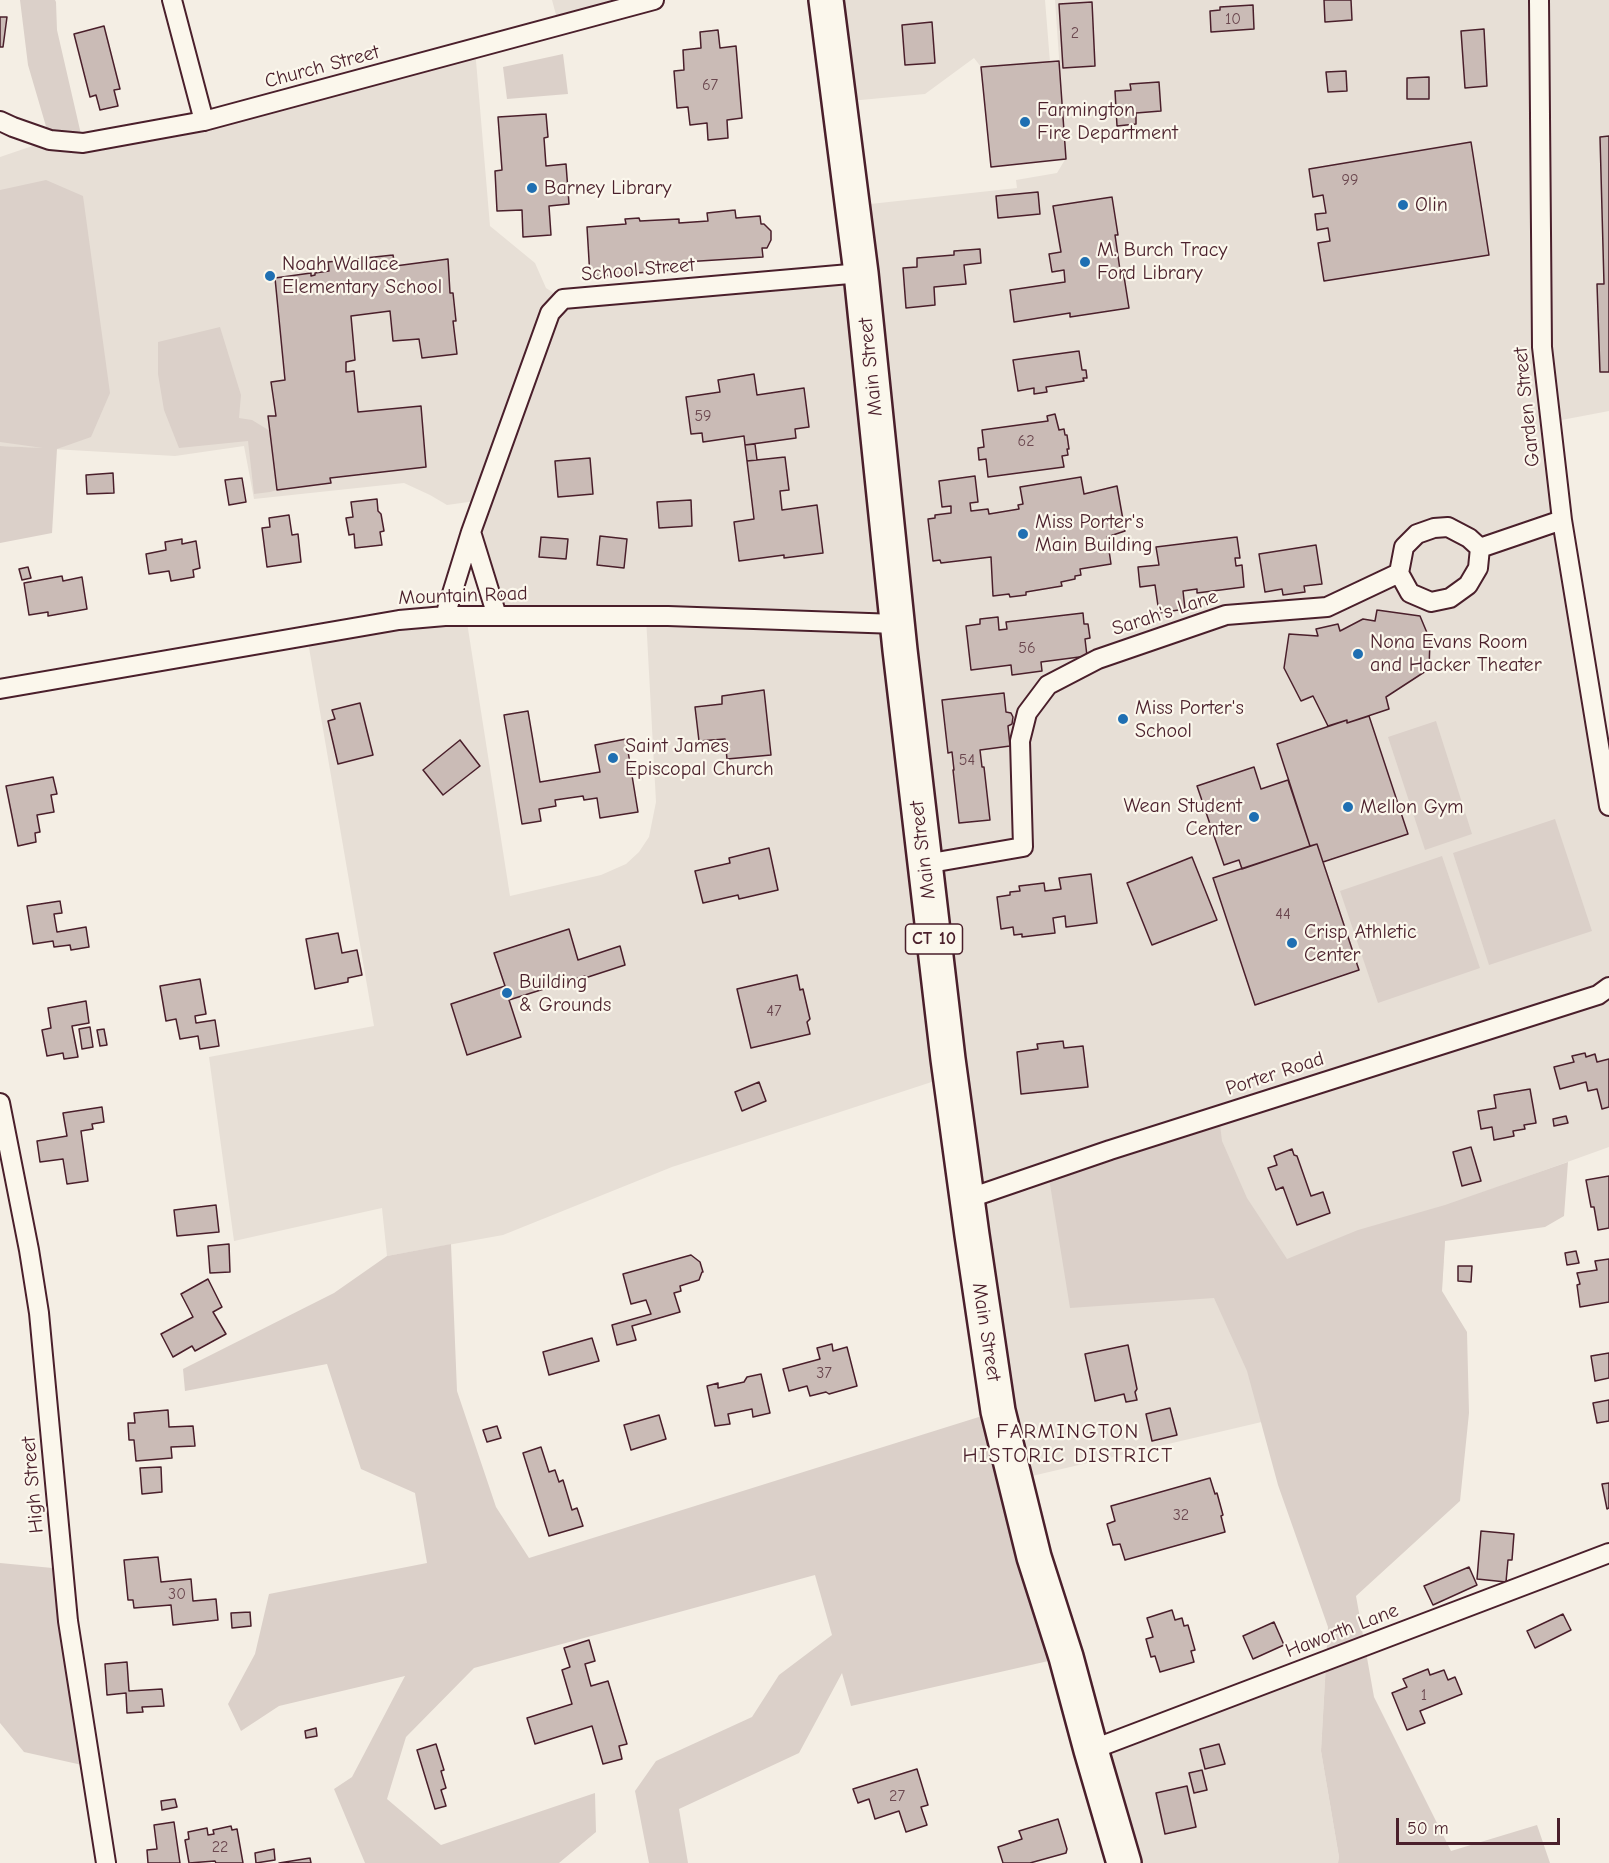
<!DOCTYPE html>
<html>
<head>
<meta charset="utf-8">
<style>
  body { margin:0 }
  #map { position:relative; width:1609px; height:1863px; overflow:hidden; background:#f4eee4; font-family:"Comic Neue",sans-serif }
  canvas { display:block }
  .scale { position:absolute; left:1396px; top:1818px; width:164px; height:27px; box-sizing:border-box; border:3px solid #4a1f2b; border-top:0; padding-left:8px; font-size:18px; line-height:21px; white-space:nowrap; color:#4a1f2b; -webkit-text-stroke:4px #fbf7ec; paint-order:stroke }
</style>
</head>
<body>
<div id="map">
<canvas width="1609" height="1863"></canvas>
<div class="scale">50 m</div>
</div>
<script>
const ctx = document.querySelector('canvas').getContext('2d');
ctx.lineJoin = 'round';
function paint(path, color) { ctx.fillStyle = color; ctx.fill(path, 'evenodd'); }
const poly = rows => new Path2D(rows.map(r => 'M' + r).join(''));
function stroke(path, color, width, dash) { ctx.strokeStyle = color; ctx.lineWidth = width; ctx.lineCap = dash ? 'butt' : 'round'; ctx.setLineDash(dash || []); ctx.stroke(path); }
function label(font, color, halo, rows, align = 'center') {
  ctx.font = font + ' "Comic Neue",sans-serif'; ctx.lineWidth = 4.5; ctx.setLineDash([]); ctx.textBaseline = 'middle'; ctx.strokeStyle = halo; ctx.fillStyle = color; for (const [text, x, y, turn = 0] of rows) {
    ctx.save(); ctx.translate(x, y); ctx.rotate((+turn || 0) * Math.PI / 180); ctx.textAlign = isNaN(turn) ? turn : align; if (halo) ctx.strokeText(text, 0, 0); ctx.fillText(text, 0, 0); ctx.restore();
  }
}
paint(poly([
  [552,0,654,0,559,26],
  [826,0,1045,0,1050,62,981,67,974,58,925,94,839,102],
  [1055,0,1609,0,1609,411,1551,422,1609,806,1609,1147,1445,1206,1445,1241,1436,1381,1015,1480,950,1076,672,1167,503,1235,387,1256,382,1208,234,1241,209,1057,374,1026,307,636,466,616,510,896,601,875,626,864,639,852,649,837,656,802,646,617,497,616,471,532,483,500,447,505,430,495,404,483,254,499,244,446,175,456,0,446,0,157,50,140,83,143,475,49,490,226,535,263,546,288,563,299,860,273,852,206,1017,188,1016,180,1057,173,1066,158],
  [1326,1662,1321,1751,1339,1857,1338,1863,1124,1863,1091,1750]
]), '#e7dfd6');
paint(poly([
  [20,0,55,0,56,2,57,30,83,143,50,140,28,65],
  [563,54,568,94,507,99,503,67],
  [46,180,83,196,110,393,91,437,57,449,52,533,0,543,0,446,43,448,0,442,0,190],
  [220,327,241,395,239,418,252,420,270,431,277,490,270,492,254,494,248,441,179,448,164,410,158,374,158,342],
  [1436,721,1472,834,1425,850,1388,737],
  [1555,819,1592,931,1489,965,1453,853],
  [1442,856,1480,968,1378,1003,1340,891],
  [1219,1116,1222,1141,1247,1198,1287,1259,1358,1230,1445,1205,1568,1162,1564,1216,1545,1227,1445,1241,1442,1291,1467,1332,1469,1413,1460,1501,1356,1596,1374,1697,1451,1851,1537,1825,1550,1863,1338,1863,1339,1857,1321,1751,1328,1627,1278,1485,1247,1371,1214,1298,1070,1308,1048,1172],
  [451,1244,457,1391,496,1507,529,1558,998,1411,1066,1657,851,1706,842,1673,799,1753,679,1809,688,1863,649,1863,635,1791,656,1761,752,1717,779,1675,832,1635,815,1575,474,1668,406,1737,387,1799,441,1845,595,1793,596,1832,559,1863,365,1863,334,1789,352,1777,405,1676,279,1706,241,1731,228,1704,255,1654,269,1594,427,1563,415,1493,361,1469,327,1364,185,1391,183,1369,334,1293,387,1256],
  [0,1563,63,1569,91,1767,24,1752,0,1723]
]), '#dbd0c9');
const building = poly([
  [1324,0,1351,0,1352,20,1325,22,1324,0],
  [1092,2,1095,66,1063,68,1059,4,1092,2],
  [1253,5,1254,29,1211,32,1210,11,1220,10,1220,7,1253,5],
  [0,17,7,17,3,47,0,47,0,17],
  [932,22,935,63,905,65,902,25,932,22],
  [104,26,120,89,114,90,118,106,100,110,96,95,90,97,74,34,104,26],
  [1484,29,1487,86,1465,88,1461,31,1484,29],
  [718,30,720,48,736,46,742,118,727,120,728,138,708,140,707,123,690,125,688,107,677,108,674,71,684,70,683,50,701,48,700,32,718,30],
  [1059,61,1066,159,991,167,981,67,1059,61],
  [1346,71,1347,91,1328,92,1326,72,1346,71],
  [1429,77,1429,99,1407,99,1407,78,1429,77],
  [1159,82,1161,111,1136,113,1136,124,1117,126,1115,91,1131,90,1130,84,1159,82],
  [546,114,548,137,544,138,546,166,566,164,569,204,549,206,551,235,523,237,522,210,497,211,495,171,502,170,498,117,546,114],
  [1609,136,1609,372,1600,372,1597,284,1604,284,1600,137,1609,136],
  [1471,142,1489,255,1324,281,1318,243,1330,241,1328,228,1317,230,1315,214,1326,213,1323,195,1313,197,1309,169,1471,142],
  [1038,192,1040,214,998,218,996,196,1038,192],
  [1112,197,1118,235,1115,235,1120,270,1123,270,1129,308,1070,317,1070,313,1014,322,1010,290,1065,282,1064,270,1052,272,1049,254,1061,252,1053,206,1112,197],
  [735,210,736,218,760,216,761,224,764,224,771,231,771,240,767,248,762,248,763,257,684,262,684,269,590,277,587,227,626,224,625,219,639,218,640,221,679,219,679,223,708,221,707,213,735,210],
  [980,249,981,263,964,265,966,284,934,287,935,305,906,308,903,268,917,267,917,258,954,255,954,251,980,249],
  [393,255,395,266,448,259,450,293,453,293,456,321,453,321,457,354,422,358,419,339,393,341,390,311,351,316,355,360,346,362,346,372,354,371,358,412,421,406,426,467,330,478,331,483,277,490,268,416,276,416,271,382,285,380,275,278,311,273,311,276,315,275,315,273,329,271,328,262,393,255],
  [1079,351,1082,370,1086,370,1087,378,1083,378,1084,381,1046,387,1047,392,1034,394,1034,388,1018,391,1013,360,1079,351],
  [754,374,757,395,804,388,809,427,795,429,796,438,745,445,744,436,703,442,702,433,691,434,686,397,720,392,718,380,754,374],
  [1055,414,1059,430,1064,429,1065,435,1067,435,1069,449,1067,449,1068,455,1062,456,1064,467,988,477,986,459,979,460,978,448,984,447,982,430,1048,421,1047,416,1055,414],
  [755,444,757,460,747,461,745,445,755,444],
  [785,457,789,490,780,491,782,510,817,505,823,553,784,558,784,555,739,561,734,522,754,519,747,461,785,457],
  [590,458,593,494,558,497,555,461,590,458],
  [113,473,114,493,87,494,86,475,113,473],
  [975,476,978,502,970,503,971,511,988,509,989,514,1019,509,1018,505,1023,504,1020,487,1081,477,1084,494,1117,486,1125,531,1107,537,1111,564,1080,569,1081,575,1075,576,1075,579,1061,582,1062,586,1026,592,1026,595,1010,597,1009,594,993,596,991,557,941,563,940,560,933,561,928,519,935,518,935,515,951,513,951,506,942,507,939,481,975,476],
  [242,478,246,502,229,505,225,480,242,478],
  [377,499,378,511,381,514,384,531,380,532,382,545,355,548,354,534,349,535,346,518,353,517,351,502,377,499],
  [691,500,692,526,659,528,657,502,691,500],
  [289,515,292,535,298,534,301,562,267,567,262,528,270,527,269,518,289,515],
  [600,536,627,539,624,568,597,565,600,536],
  [541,537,568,539,566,559,539,557,541,537],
  [1237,537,1240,558,1235,558,1236,566,1242,565,1244,587,1197,593,1197,589,1183,591,1185,609,1159,613,1155,585,1140,587,1138,567,1159,565,1156,547,1237,537],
  [182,539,182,544,196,541,200,568,193,570,194,577,171,581,169,571,149,574,146,554,166,550,165,542,182,539],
  [1316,545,1322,584,1304,586,1305,592,1283,595,1282,589,1265,592,1259,554,1316,545],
  [28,567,31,578,22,580,19,569,28,567],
  [62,576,63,581,82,577,87,609,48,616,48,612,29,615,24,583,62,576],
  [1377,610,1420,616,1430,640,1429,669,1386,697,1389,709,1347,723,1347,720,1328,726,1313,696,1301,701,1284,668,1289,634,1318,636,1316,629,1338,624,1340,631,1363,619,1375,621,1377,610],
  [1083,613,1084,624,1088,624,1090,638,1085,639,1087,656,1041,662,1042,671,1012,675,1011,665,971,670,966,626,980,624,980,619,998,617,999,630,1007,629,1006,622,1083,613],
  [764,690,771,755,727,759,725,739,699,741,695,707,722,704,722,696,764,690],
  [1004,693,1006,712,1011,713,1013,717,1012,724,1008,726,1010,746,980,750,982,767,984,767,990,820,959,823,953,770,954,770,952,752,948,753,942,700,1004,693],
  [360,703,373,755,338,764,328,721,335,719,332,710,360,703],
  [528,711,540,782,600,772,595,745,626,739,638,812,600,818,597,798,584,800,583,796,555,800,556,806,539,809,541,821,522,824,504,715,528,711],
  [1369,716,1408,834,1323,862,1317,844,1310,846,1277,744,1347,720,1347,723,1369,716],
  [460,740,480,766,443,795,423,770,460,740],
  [1254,767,1261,789,1288,780,1310,846,1242,869,1239,860,1224,865,1197,786,1254,767],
  [53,777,57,794,51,795,54,812,37,815,40,832,35,833,36,842,18,846,6,786,53,777],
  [1317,844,1359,970,1255,1005,1213,878,1317,844],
  [769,848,778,890,739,899,738,895,703,903,695,871,730,863,729,858,769,848],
  [1192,857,1217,920,1152,945,1127,883,1192,857],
  [1091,874,1097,923,1066,927,1065,916,1053,918,1055,933,1022,937,1022,934,1014,935,1013,927,1001,929,997,897,1010,895,1010,892,1020,891,1019,886,1044,883,1045,891,1061,889,1059,878,1091,874],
  [60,901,62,913,54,914,57,932,86,927,89,947,71,950,70,945,54,947,53,941,33,944,27,906,60,901],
  [569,929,578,960,620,946,625,965,585,978,585,976,509,1000,521,1037,467,1055,451,1004,505,986,494,953,569,929],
  [338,933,342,953,357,950,362,975,348,978,348,982,315,989,306,939,338,933],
  [797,975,800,990,803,989,810,1019,807,1022,810,1034,751,1048,737,989,797,975],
  [200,979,206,1014,195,1016,196,1023,215,1020,219,1046,200,1049,198,1036,180,1039,176,1019,166,1021,160,986,200,979],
  [86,1001,89,1023,72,1026,78,1057,64,1059,63,1053,47,1056,42,1030,51,1028,48,1008,86,1001],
  [90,1027,93,1047,82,1049,79,1029,90,1027],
  [104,1029,107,1045,100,1046,97,1030,104,1029],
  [1063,1041,1064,1048,1083,1046,1088,1087,1021,1094,1017,1052,1038,1049,1037,1044,1063,1041],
  [1585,1053,1586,1057,1595,1054,1597,1062,1609,1059,1609,1107,1602,1109,1597,1089,1588,1091,1586,1082,1560,1089,1554,1067,1574,1062,1572,1056,1585,1053],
  [759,1082,766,1101,742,1111,735,1092,759,1082],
  [1530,1089,1536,1123,1524,1125,1525,1129,1513,1131,1514,1136,1494,1140,1492,1127,1481,1129,1478,1111,1496,1108,1494,1095,1530,1089],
  [102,1107,104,1122,92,1124,93,1129,81,1131,88,1181,67,1184,63,1159,40,1162,37,1141,67,1136,63,1113,102,1107],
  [1566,1116,1568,1123,1554,1126,1553,1119,1566,1116],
  [1471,1147,1481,1181,1462,1186,1453,1152,1471,1147],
  [1292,1149,1294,1155,1297,1156,1311,1196,1323,1192,1330,1213,1297,1225,1283,1187,1276,1190,1268,1168,1277,1165,1274,1156,1292,1149],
  [1609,1176,1609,1228,1598,1230,1594,1207,1591,1207,1586,1180,1609,1176],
  [216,1205,219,1232,177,1236,174,1210,216,1205],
  [229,1244,230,1272,210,1273,208,1246,229,1244],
  [1576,1251,1579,1263,1567,1265,1565,1253,1576,1251],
  [691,1255,700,1262,703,1272,702,1272,699,1280,680,1286,681,1291,674,1293,680,1312,632,1326,636,1340,617,1345,612,1325,651,1314,646,1300,631,1304,623,1274,691,1255],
  [1609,1259,1609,1302,1580,1307,1577,1285,1580,1284,1577,1273,1597,1270,1595,1261,1609,1259],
  [1458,1266,1472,1266,1471,1282,1458,1281,1458,1266],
  [208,1279,222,1307,213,1312,226,1334,195,1351,192,1346,173,1357,161,1334,193,1317,181,1294,208,1279],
  [592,1338,599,1361,549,1375,543,1352,592,1338],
  [832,1344,833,1351,847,1347,857,1386,829,1394,826,1392,810,1396,807,1386,789,1391,783,1369,820,1359,817,1348,832,1344],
  [1128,1345,1137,1389,1135,1392,1137,1400,1126,1402,1124,1394,1095,1401,1085,1354,1128,1345],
  [1609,1353,1609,1378,1595,1381,1591,1356,1609,1353],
  [761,1374,770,1413,753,1417,752,1409,728,1414,730,1424,715,1426,707,1386,718,1383,718,1388,744,1382,747,1377,761,1374],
  [1609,1400,1609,1421,1597,1423,1593,1403,1609,1400],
  [1170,1408,1177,1435,1152,1441,1146,1414,1170,1408],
  [168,1410,169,1427,193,1426,195,1446,171,1447,172,1458,136,1461,134,1440,129,1440,128,1423,135,1423,134,1413,168,1410],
  [659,1415,666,1439,631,1450,624,1425,659,1415],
  [497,1426,501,1438,487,1442,483,1430,497,1426],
  [541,1447,549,1472,555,1470,559,1482,563,1480,572,1510,577,1508,583,1526,549,1536,523,1453,541,1447],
  [161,1467,162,1492,142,1494,140,1468,161,1467],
  [1210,1478,1215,1494,1217,1493,1223,1515,1221,1516,1225,1532,1125,1560,1120,1544,1113,1545,1107,1524,1115,1521,1111,1506,1210,1478],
  [1609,1483,1609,1508,1607,1509,1602,1484,1609,1483],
  [1481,1531,1514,1534,1512,1560,1508,1560,1506,1582,1477,1579,1481,1531],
  [158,1557,161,1582,191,1579,193,1601,216,1599,218,1620,173,1625,171,1605,134,1608,133,1600,128,1600,124,1560,158,1557],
  [1469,1567,1477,1585,1433,1605,1424,1586,1469,1567],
  [1172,1610,1175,1620,1182,1618,1184,1626,1188,1625,1195,1650,1191,1651,1194,1662,1160,1672,1155,1656,1151,1657,1146,1639,1153,1637,1147,1618,1172,1610],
  [250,1612,251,1626,232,1628,231,1613,250,1612],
  [1563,1614,1571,1630,1535,1648,1527,1631,1563,1614],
  [1274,1622,1284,1645,1253,1659,1243,1636,1274,1622],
  [589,1640,595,1661,585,1664,591,1686,608,1681,627,1744,619,1746,622,1759,603,1764,592,1726,535,1744,527,1718,572,1704,562,1670,570,1667,564,1648,589,1640],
  [127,1662,129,1691,162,1689,164,1706,142,1707,143,1712,127,1713,126,1693,107,1695,105,1664,127,1662],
  [1428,1669,1430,1675,1444,1670,1448,1680,1455,1677,1462,1694,1420,1711,1425,1723,1407,1730,1392,1693,1407,1687,1403,1679,1428,1669],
  [316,1728,317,1736,306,1738,305,1731,316,1728],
  [436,1744,444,1770,441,1771,446,1788,441,1790,446,1806,435,1809,417,1750,436,1744],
  [1219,1744,1225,1764,1205,1769,1200,1749,1219,1744],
  [917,1769,928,1805,921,1807,927,1825,906,1832,899,1811,875,1819,869,1799,858,1803,853,1789,917,1769],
  [1202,1770,1207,1790,1194,1793,1189,1773,1202,1770],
  [1187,1786,1196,1827,1165,1834,1156,1793,1187,1786],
  [175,1799,177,1807,162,1810,161,1801,175,1799],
  [1058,1819,1067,1849,1066,1853,1030,1863,1003,1863,998,1847,1022,1839,1019,1831,1058,1819],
  [174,1822,180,1863,148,1863,147,1850,157,1849,154,1825,174,1822],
  [231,1826,232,1830,237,1829,243,1863,216,1863,215,1861,189,1863,185,1840,189,1839,188,1832,207,1828,208,1835,214,1834,213,1830,231,1826],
  [274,1849,275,1860,256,1863,255,1853,274,1849],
  [310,1858,311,1863,279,1863,310,1858]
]);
paint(building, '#cabbb6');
stroke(building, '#4a1f2b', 1.5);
const street = poly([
  [172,0,204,121],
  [1539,0,1542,347,1562,520,1609,806],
  [0,121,13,127,50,140,83,143,204,121,654,0],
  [471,532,497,616],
  [1399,573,1410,593,1431,602,1450,598,1468,585,1478,568,1480,548],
  [445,616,471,532,550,313,563,299,861,273],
  [0,689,399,620,445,616,668,616,897,624],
  [925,864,1023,847,1020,741,1027,713,1048,685,1098,659,1226,615,1327,607,1399,573,1404,547,1417,534,1434,528,1448,527,1469,538,1480,548,1562,520],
  [0,1103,29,1250,39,1313,68,1621,106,1863],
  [967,1199,1110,1150,1598,995,1609,987],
  [1091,1750,1609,1553]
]);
const highway = poly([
  [826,0,861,273,900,650,948,1059,972,1235,998,1411,1034,1557,1066,1657,1091,1750,1124,1863]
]);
stroke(street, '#4a1f2b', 22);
stroke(highway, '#4a1f2b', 38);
stroke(street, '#fbf7ec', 18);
stroke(highway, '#fbf7ec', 33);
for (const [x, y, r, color] of [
  [1025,122,6,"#1f6fb2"],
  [532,188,6,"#1f6fb2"],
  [1403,205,6,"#1f6fb2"],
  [1085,262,6,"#1f6fb2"],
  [270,276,6,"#1f6fb2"],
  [1023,534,6,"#1f6fb2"],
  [1358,654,6,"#1f6fb2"],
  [1123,719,6,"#1f6fb2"],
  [613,758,6,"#1f6fb2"],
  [1348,807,6,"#1f6fb2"],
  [1254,817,6,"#1f6fb2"],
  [1292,943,6,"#1f6fb2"],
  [507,993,6,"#1f6fb2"]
]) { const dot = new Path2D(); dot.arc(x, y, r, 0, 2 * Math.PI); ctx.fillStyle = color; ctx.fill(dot); stroke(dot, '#fbf7ec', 2); }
label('16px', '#6a464e', null, [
  ["10",1233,19],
  ["2",1075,33],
  ["67",710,85],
  ["99",1350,180],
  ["59",703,416],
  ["62",1026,441],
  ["56",1027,648],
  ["54",967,760],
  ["44",1283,914],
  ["47",774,1011],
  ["37",824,1373],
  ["32",1181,1515],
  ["30",177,1594],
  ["1",1424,1695],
  ["27",897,1796],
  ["22",220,1847]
]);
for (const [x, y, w] of [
  [934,939,57]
]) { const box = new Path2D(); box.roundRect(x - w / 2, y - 15, w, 30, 4.5); ctx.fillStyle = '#fbf7ec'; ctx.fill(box); stroke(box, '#4a1f2b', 1.5); }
label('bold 18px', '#4a1f2b', null, [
  ["CT 10",934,939]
]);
label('20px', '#4a1f2b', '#fbf7ec', [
  ["Church Street",322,67,-15],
  ["School Street",638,270,-5],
  ["Main Street",871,367,-96],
  ["Garden Street",1527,407,-96],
  ["Mountain Road",463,596,-2],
  ["Sarah's Lane",1165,613,-18],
  ["Main Street",923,850,-97],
  ["Porter Road",1275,1074,-18],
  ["Main Street",986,1332,81],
  ["High Street",33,1485,-95],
  ["Haworth Lane",1342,1631,-21]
]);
label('20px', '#4a1f2b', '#fbf7ec', [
  ["Farmington",1037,110],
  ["Fire Department",1037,133],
  ["Barney Library",544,188],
  ["Olin",1415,205],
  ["M. Burch Tracy",1097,250],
  ["Ford Library",1097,273],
  ["Noah Wallace",282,264],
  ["Elementary School",282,287],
  ["Miss Porter's",1035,522],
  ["Main Building",1035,545],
  ["Nona Evans Room",1370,642],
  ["and Hacker Theater",1370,665],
  ["Miss Porter's",1135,708],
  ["School",1135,731],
  ["Saint James",625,746],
  ["Episcopal Church",625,769],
  ["Wean Student",1242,806,"right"],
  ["Center",1242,829,"right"],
  ["Mellon Gym",1360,807],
  ["Crisp Athletic",1304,932],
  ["Center",1304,955],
  ["Building",519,982],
  ["& Grounds",519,1005]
], 'left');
ctx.letterSpacing = '1.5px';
label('21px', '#4a1f2b', '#fbf7ec', [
  ["FARMINGTON",1068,1432],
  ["HISTORIC DISTRICT",1068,1456]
]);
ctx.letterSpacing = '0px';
</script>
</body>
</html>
